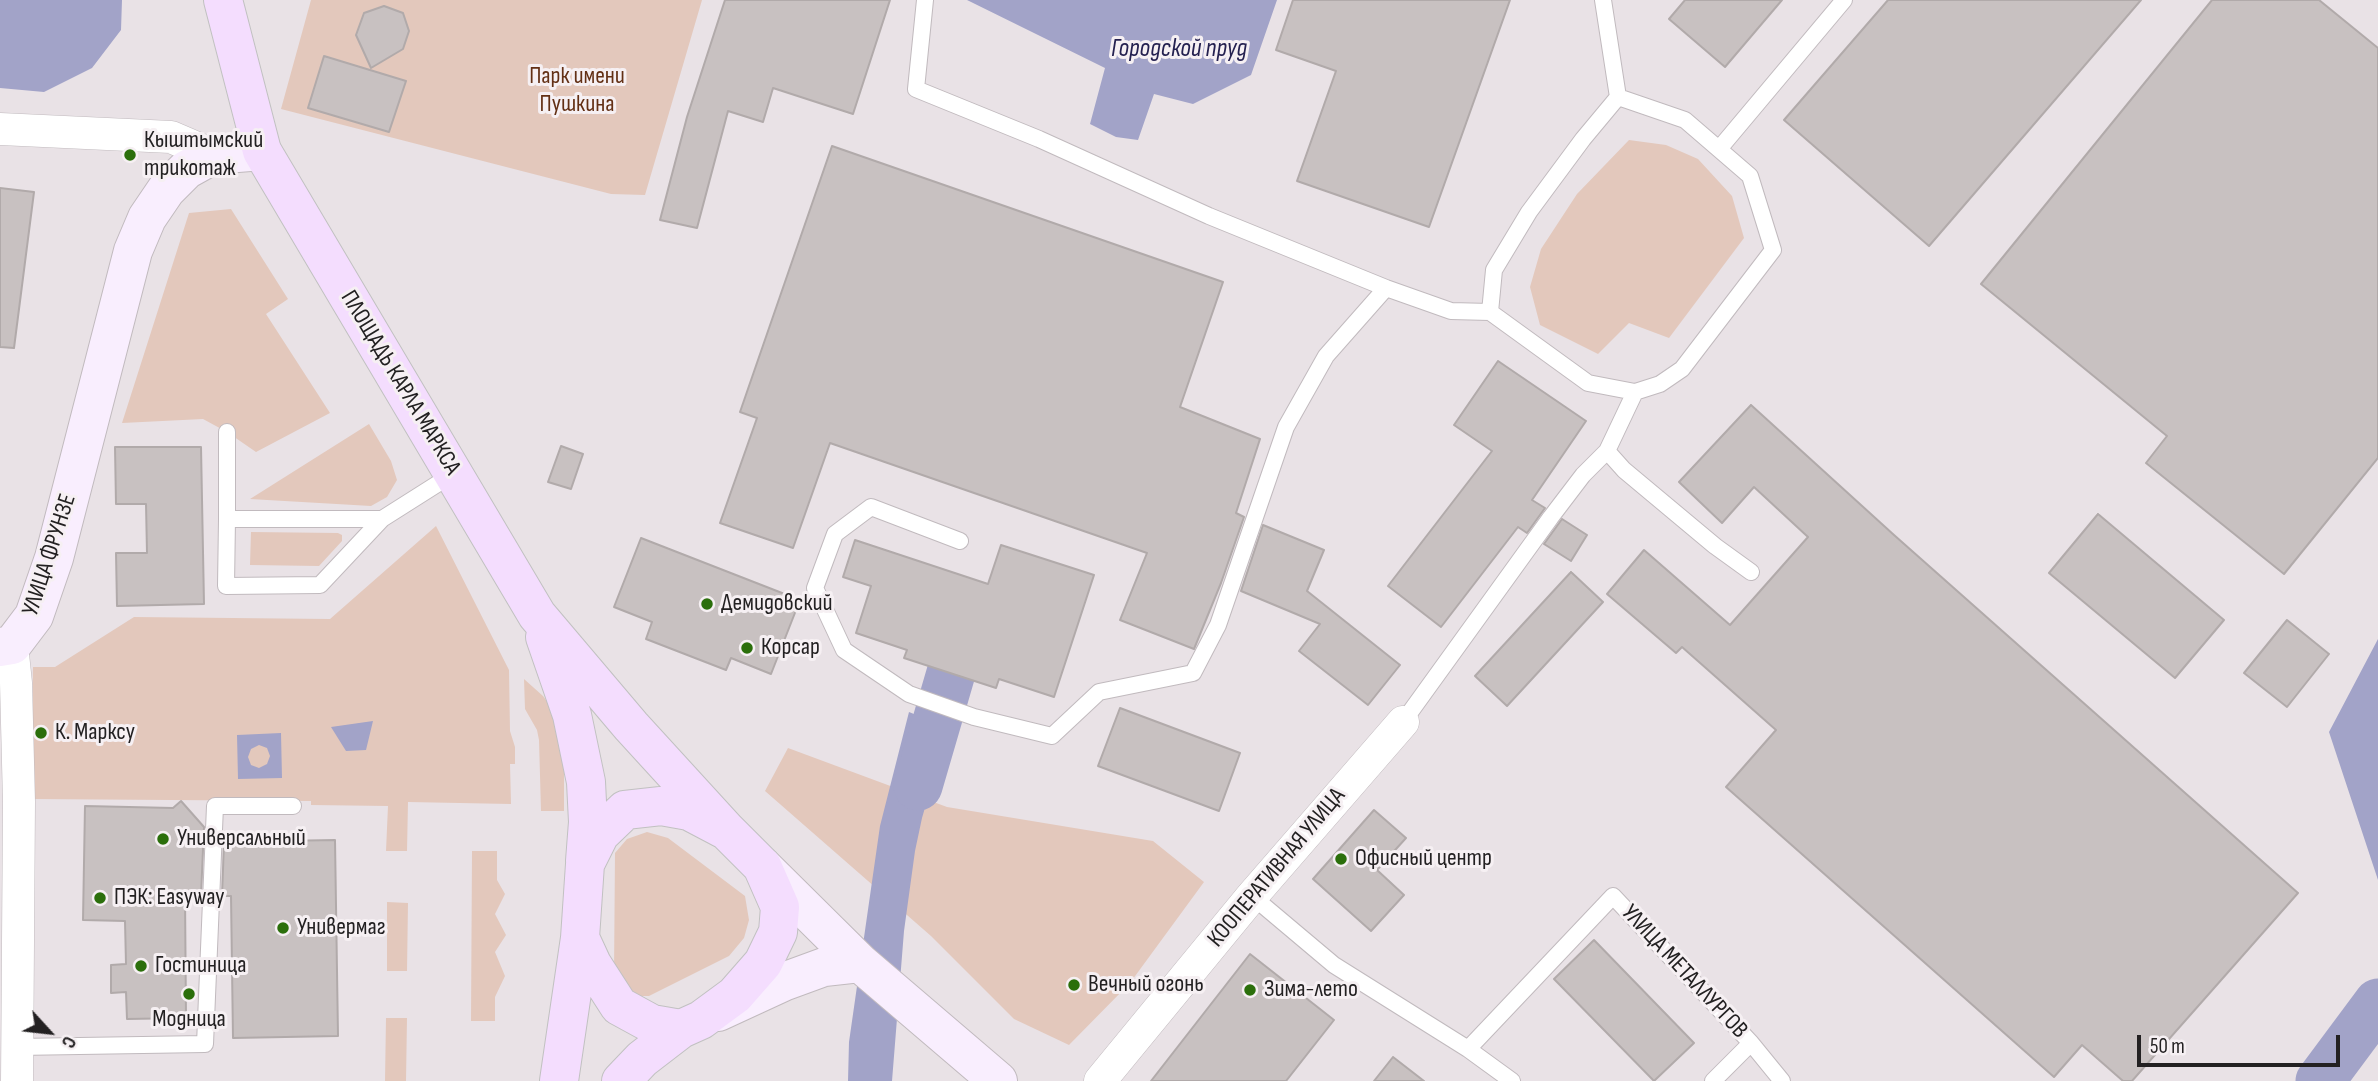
<!DOCTYPE html>
<html>
<head>
<meta charset="utf-8">
<style>
  body { margin:0 }
  #map { position:relative; width:2378px; height:1081px; overflow:hidden; background:#e9e2e6; font-family:"Sofia Sans Condensed",sans-serif }
  canvas { display:block }
  .north { position:absolute; left:14px; top:997px; width:70px; height:70px; -webkit-text-stroke:5px #f6f0f3; paint-order:stroke; rotate:117deg; font-size:19px; font-weight:700; line-height:28px; text-align:center; color:#232122 }
  .north::after { content:''; display:block; margin:auto; width:24px; height:32px; background:#232122; clip-path:polygon(50% 0,100% 100%,50% 72%,0 100%) }
  .scale { position:absolute; left:2137px; top:1035px; width:203px; height:32px; box-sizing:border-box; border:4px solid #232122; border-top:0; padding-left:9px; font-size:21px; line-height:24px; white-space:nowrap; color:#232122; -webkit-text-stroke:5px #f6f0f3; paint-order:stroke }
</style>
</head>
<body>
<div id="map">
<canvas width="2378" height="1081"></canvas>
<div class="north">С</div>
<div class="scale">50 m</div>
</div>
<script>
const ctx = document.querySelector('canvas').getContext('2d');
ctx.lineJoin = 'round';
function paint(path, color) { ctx.fillStyle = color; ctx.fill(path, 'evenodd'); }
const poly = rows => new Path2D(rows.map(r => 'M' + r).join(''));
function stroke(path, color, width, dash) { ctx.strokeStyle = color; ctx.lineWidth = width; ctx.lineCap = dash ? 'butt' : 'round'; ctx.setLineDash(dash || []); ctx.stroke(path); }
function label(font, color, halo, rows, align = 'center') {
  ctx.font = font + ' "Sofia Sans Condensed",sans-serif'; ctx.lineWidth = 6; ctx.setLineDash([]); ctx.textBaseline = 'middle'; ctx.strokeStyle = halo; ctx.fillStyle = color; for (const [text, x, y, turn = 0] of rows) {
    ctx.save(); ctx.translate(x, y); ctx.rotate((+turn || 0) * Math.PI / 180); ctx.textAlign = isNaN(turn) ? turn : align; if (halo) ctx.strokeText(text, 0, 0); ctx.fillText(text, 0, 0); ctx.restore();
  }
}
paint(poly([
  [311,0,702,0,645,195,611,194,281,109],
  [1629,140,1666,145,1698,159,1732,196,1744,238,1669,338,1629,323,1598,354,1540,325,1530,287,1541,249,1577,194],
  [231,209,288,299,266,314,330,413,256,452,227,432,203,419,122,423,189,213],
  [369,424,391,461,397,480,387,497,371,506,250,499],
  [436,526,509,670,510,731,515,747,515,764,510,764,511,804,408,802,407,851,386,851,388,806,311,805,311,801,31,799,33,667,55,667,134,617,330,619],
  [251,532,338,533,342,535,342,541,319,566,250,565],
  [524,679,543,696,553,710,564,742,564,811,541,811,539,740,537,730,525,709],
  [788,748,947,807,1153,841,1204,882,1130,983,1069,1045,1014,1019,931,936,765,791],
  [647,832,668,838,745,896,749,920,744,938,729,956,649,996,634,996,614,974,615,853,627,839],
  [472,851,497,851,497,880,505,894,495,914,506,935,495,952,505,976,495,997,495,1021,471,1021],
  [387,902,408,903,407,971,387,971],
  [386,1018,407,1018,406,1081,385,1081]
]), '#e3c8bc');
paint(poly([
  [0,0,122,0,121,30,92,68,44,92,0,88],
  [967,0,1277,0,1251,75,1193,104,1154,94,1138,140,1116,137,1090,124,1105,68],
  [2378,639,2378,880,2329,732],
  [909,712,948,728,922,818,915,851,904,931,892,1081,848,1081,849,1042,880,826],
  [373,721,366,750,346,751,331,727],
  [281,733,282,778,238,779,237,735],
  [259,745,267,748,270,756,267,764,259,768,251,765,248,757,251,749]
]), '#a2a3c8');
stroke(poly([
  [918,786,951,673],
  [2320,1081,2378,1003]
]), '#a2a3c8', 49);
const building = poly([
  [725,0,890,0,853,114,773,88,763,122,728,111,697,228,660,220,687,117,725,0],
  [1293,0,1510,0,1429,227,1297,181,1336,71,1276,50,1293,0],
  [1685,0,1782,0,1725,67,1669,19,1685,0],
  [1888,0,2141,0,1929,246,1784,120,1888,0],
  [2212,0,2319,0,2378,48,2378,458,2284,574,2146,463,2167,436,1981,284,2212,0],
  [384,6,403,13,409,31,403,49,371,68,356,35,364,13,384,6],
  [324,56,406,81,389,132,308,108,324,56],
  [832,146,1223,282,1180,407,1260,439,1236,513,1244,517,1221,583,1194,649,1120,620,1147,553,830,443,793,548,720,523,757,418,740,412,832,146],
  [0,188,34,192,14,348,0,347,0,188],
  [1498,361,1586,421,1532,500,1545,508,1527,533,1518,527,1441,627,1388,586,1492,451,1454,425,1498,361],
  [1751,405,1894,535,2298,893,2132,1081,2123,1081,2082,1045,2054,1077,1726,787,1776,730,1682,647,1676,653,1607,594,1644,550,1730,625,1808,537,1754,487,1722,523,1679,482,1751,405],
  [561,446,583,454,571,489,548,482,561,446],
  [115,447,201,447,204,604,117,606,116,553,147,553,146,504,116,504,115,447],
  [2098,514,2224,620,2175,678,2049,573,2098,514],
  [1562,519,1587,535,1571,561,1544,544,1562,519],
  [1263,525,1324,550,1307,591,1400,665,1368,705,1299,651,1320,624,1241,591,1263,525],
  [641,538,800,600,771,674,731,658,726,670,646,639,652,622,614,607,641,538],
  [855,540,988,584,1001,545,1094,575,1054,697,999,679,996,688,904,658,907,650,856,633,871,586,843,577,855,540],
  [1571,572,1603,602,1507,706,1475,676,1571,572],
  [2287,620,2329,654,2287,707,2244,673,2287,620],
  [1120,708,1240,753,1219,811,1098,766,1120,708],
  [181,801,204,827,201,895,185,895,186,1018,127,1019,126,992,111,993,111,965,126,964,125,921,83,920,85,806,173,808,181,801],
  [1374,810,1406,838,1377,870,1404,895,1371,931,1313,879,1374,810],
  [335,840,338,1036,233,1038,231,896,222,896,224,842,335,840],
  [1594,940,1694,1043,1654,1081,1554,979,1594,940],
  [1250,954,1334,1020,1286,1081,1151,1081,1250,954],
  [1393,1057,1424,1081,1374,1081,1393,1057]
]);
paint(building, '#c8c1c1');
stroke(building, '#b1aaaa', 2);
const lane = poly([
  [925,0,916,89,1039,139,1209,216,1386,288],
  [1603,0,1618,97,1685,120,1750,176,1773,250,1682,369,1660,384,1635,392],
  [1719,149,1844,0],
  [1490,312,1494,270,1529,212,1583,139,1618,97],
  [227,432,227,519],
  [382,519,227,519,226,586,320,585,382,519,453,474],
  [960,541,871,507,835,534,815,588,844,650,909,694,974,717,1052,736,1099,692,1193,673,1218,625,1286,427,1326,356,1386,288,1451,311,1490,312,1588,383,1635,392,1607,451,1624,470,1715,546,1751,572],
  [1403,722,1551,517,1583,475,1607,451],
  [1252,896,1334,965,1468,1049,1512,1081],
  [17,1047,205,1044,215,806,293,806],
  [1468,1049,1613,896,1751,1043,1782,1081],
  [1713,1081,1751,1043]
]);
const street = poly([
  [0,129,171,137,213,155],
  [12,645,16,683,19,802,17,1081],
  [1100,1081,1252,896,1403,722]
]);
const secondary = poly([
  [0,647,12,645,34,616,54,558,133,251,147,218,166,190,186,170,213,155,262,151],
  [762,866,860,963,998,1081],
  [718,1012,783,982,824,967,860,963]
]);
const primary = poly([
  [223,0,262,151,537,615,631,726,727,831],
  [545,637,572,715,586,782,588,822,585,861],
  [559,1081,580,938,585,864,600,834,625,810,661,806,689,811,727,831,762,866,780,907,778,932,763,963,735,995,701,1020,681,1029,652,1024,619,1006,592,964,580,938],
  [621,1081,642,1059,681,1029]
]);
stroke(lane, '#c1babe', 18);
stroke(street, '#c1babe', 33);
stroke(secondary, '#c1babe', 40);
stroke(primary, '#c1c1c1', 40);
stroke(lane, '#fff', 16);
stroke(street, '#fff', 32);
stroke(secondary, '#f9eefe', 38);
stroke(primary, '#f4ddfe', 38);
for (const [x, y, r, color] of [
  [130,155,7,"#2b6f0b"],
  [707,604,7,"#2b6f0b"],
  [747,648,7,"#2b6f0b"],
  [41,733,7,"#2b6f0b"],
  [163,839,7,"#2b6f0b"],
  [1341,859,7,"#2b6f0b"],
  [100,898,7,"#2b6f0b"],
  [283,928,7,"#2b6f0b"],
  [141,966,7,"#2b6f0b"],
  [1074,985,7,"#2b6f0b"],
  [1250,990,7,"#2b6f0b"],
  [189,994,7,"#2b6f0b"]
]) { const dot = new Path2D(); dot.arc(x, y, r, 0, 2 * Math.PI); ctx.fillStyle = color; ctx.fill(dot); stroke(dot, '#f6f0f3', 2.5); }
label('24px', '#633015', '#f6f0f3', [
  ["Парк имени",577,77],
  ["Пушкина",577,105]
]);
label('24px', '#232122', '#f6f0f3', [
  ["Кыштымский",144,141],
  ["трикотаж",144,169],
  ["Демидовский",721,604],
  ["Корсар",761,648],
  ["К. Марксу",55,733],
  ["Универсальный",177,839],
  ["Офисный центр",1355,859],
  ["ПЭК: Easyway",114,898],
  ["Универмаг",297,928],
  ["Гостиница",155,966],
  ["Вечный огонь",1088,985],
  ["Зима-лето",1264,990],
  ["Модница",189,1020,"center"]
], 'left');
label('24px', '#232122', '#f6f0f3', [
  ["ПЛОЩАДЬ КАРЛА МАРКСА",400,383,59],
  ["УЛИЦА ФРУНЗЕ",50,555,-72],
  ["КООПЕРАТИВНАЯ УЛИЦА",1277,868,-50],
  ["УЛИЦА МЕТАЛЛУРГОВ",1684,972,47]
]);
label('italic 26px', '#252150', '#f6f0f3', [
  ["Городской пруд",1179,49]
]);
</script>
</body>
</html>
